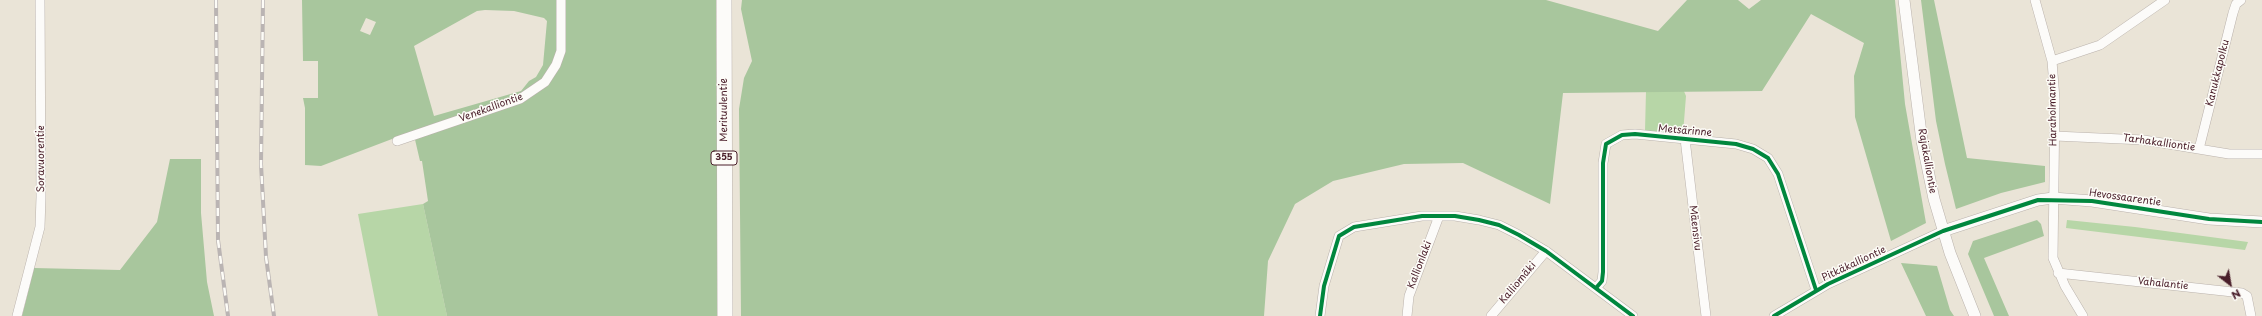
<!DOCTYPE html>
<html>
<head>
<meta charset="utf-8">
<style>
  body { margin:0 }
  #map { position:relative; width:2262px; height:316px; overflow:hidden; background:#eae4d7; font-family:"Playpen Sans",sans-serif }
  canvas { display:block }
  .north { position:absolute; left:2210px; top:264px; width:40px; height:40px; -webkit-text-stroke:3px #fdfcf7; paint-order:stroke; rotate:149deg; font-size:11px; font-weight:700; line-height:16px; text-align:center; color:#4a1f2b }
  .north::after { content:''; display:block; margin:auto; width:14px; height:18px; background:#4a1f2b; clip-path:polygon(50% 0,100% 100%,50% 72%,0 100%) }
</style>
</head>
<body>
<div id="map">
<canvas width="2262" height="316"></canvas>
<div class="north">N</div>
</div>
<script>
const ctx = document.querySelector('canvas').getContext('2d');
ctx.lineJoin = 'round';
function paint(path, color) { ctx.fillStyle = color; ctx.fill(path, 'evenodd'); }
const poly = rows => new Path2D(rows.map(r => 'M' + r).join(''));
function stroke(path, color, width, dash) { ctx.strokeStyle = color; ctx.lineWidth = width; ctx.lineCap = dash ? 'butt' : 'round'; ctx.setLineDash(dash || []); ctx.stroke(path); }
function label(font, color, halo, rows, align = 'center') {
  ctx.font = font + ' "Playpen Sans",sans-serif'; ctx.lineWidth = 3; ctx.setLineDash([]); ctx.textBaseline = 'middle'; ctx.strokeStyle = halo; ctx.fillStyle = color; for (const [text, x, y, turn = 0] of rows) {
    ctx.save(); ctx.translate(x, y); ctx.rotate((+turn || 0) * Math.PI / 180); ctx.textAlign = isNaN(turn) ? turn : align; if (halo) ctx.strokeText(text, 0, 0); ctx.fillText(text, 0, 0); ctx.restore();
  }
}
paint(poly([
  [1681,84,1686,96,1683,134,1645,131,1646,91],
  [423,204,447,316,378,316,358,214],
  [2067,220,2135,227,2248,242,2245,250,2066,228]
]), '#b7d6a7');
paint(poly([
  [302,0,716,0,719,316,447,316,423,204,428,201,422,161,420,161,413,131,321,166,305,165,305,108,303,98,318,98,318,61,303,61],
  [485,10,514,11,544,18,547,21,543,65,536,77,529,81,521,91,434,116,414,46,477,11],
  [366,18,376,22,370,35,360,31],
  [742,0,1546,0,1658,31,1687,0,1738,0,1749,9,1761,0,1895,0,1905,104,1926,223,1891,241,1855,117,1854,76,1864,43,1811,14,1762,91,1563,93,1550,204,1463,163,1404,164,1333,181,1295,204,1268,261,1264,316,741,316,739,109,744,78,752,61,741,9],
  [1921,0,1934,0,1967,158,2045,166,2045,182,2001,193,1956,209,1945,164,1936,121],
  [170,159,201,159,201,213,207,282,214,316,22,316,34,268,120,270,157,222],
  [2037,220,2041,224,2044,236,1984,258,2009,316,1994,316,1968,254,1973,241],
  [1901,263,1937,266,1950,310,1954,316,1926,316]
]), '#a8c69d');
const minor = poly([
  [2035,0,2052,61,2055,99,2053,258,2065,286,2083,316],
  [2052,61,2100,45,2165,0],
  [2055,136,2144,140,2229,154,2262,154],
  [1685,139,1706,316],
  [397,141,520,99,545,82,556,65,561,51,561,0],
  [2199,149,2233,13,2236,4,2241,0],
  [2058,273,2242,293,2247,296,2251,316],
  [1596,288,1602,281,1603,272,1603,163,1606,144,1622,135,1635,134,1736,144,1753,149,1768,158,1778,174,1816,290],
  [17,316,40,227,41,197,40,0],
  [1320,316,1324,286,1339,236,1354,227,1422,216,1455,216,1479,220,1499,225,1519,235,1546,251,1633,316],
  [1407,316,1409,296,1439,216],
  [1491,316,1546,251],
  [1774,316,1828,284,1943,231]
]);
const tertiary = poly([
  [1904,0,1922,141,1934,199,1950,253,1975,316],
  [1943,231,2038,200,2053,198,2092,201,2209,219,2262,222]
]);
const primary = poly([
  [724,0,725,316]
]);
stroke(minor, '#bab2ac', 10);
stroke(tertiary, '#bab2ac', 12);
stroke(primary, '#bab2ac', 16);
stroke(minor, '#fcfbf9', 9);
stroke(tertiary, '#fcfbf9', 11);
stroke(primary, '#fcfbf9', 15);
const rail = poly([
  [216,0,218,240,228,316],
  [263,0,261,164,266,257,274,316]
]);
stroke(rail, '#bab4b3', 4);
stroke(rail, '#fdfcf7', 2.5, [8]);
stroke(poly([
  [1596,288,1602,281,1603,272,1603,163,1606,144,1622,135,1635,134,1736,144,1753,149,1768,158,1778,174,1816,290],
  [1320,316,1324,286,1339,236,1354,227,1422,216,1455,216,1479,220,1499,225,1519,235,1546,251,1633,316],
  [1774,316,1828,284,1943,231,2038,200,2092,201,2209,219,2262,222]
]), '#00873e', 4);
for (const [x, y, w] of [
  [724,158,26]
]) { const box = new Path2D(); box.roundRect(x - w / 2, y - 7, w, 14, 3); ctx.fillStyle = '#fdfcf7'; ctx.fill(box); stroke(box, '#4a1f2b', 1); }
label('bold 9px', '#4a1f2b', null, [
  ["355",724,158]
]);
label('10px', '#4a1f2b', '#fdfcf7', [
  ["Kanukkapolku",2218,73,-76],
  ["Venekalliontie",491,108,-20],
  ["Merituulentie",724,110,-90],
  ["Haraholmantie",2053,110,-91],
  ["Metsärinne",1685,131,5],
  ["Tarhakalliontie",2159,143,8],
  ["Soravuorentie",41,159,-90],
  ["Rajakalliontie",1927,161,80],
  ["Hevossaarentie",2125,198,8],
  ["Mäensivu",1695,228,83],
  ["Pitkäkalliontie",1854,264,-25],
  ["Kallionlaki",1420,265,-69],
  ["Kalliomäki",1518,283,-50],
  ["Vahalantie",2163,284,6]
]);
</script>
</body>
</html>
